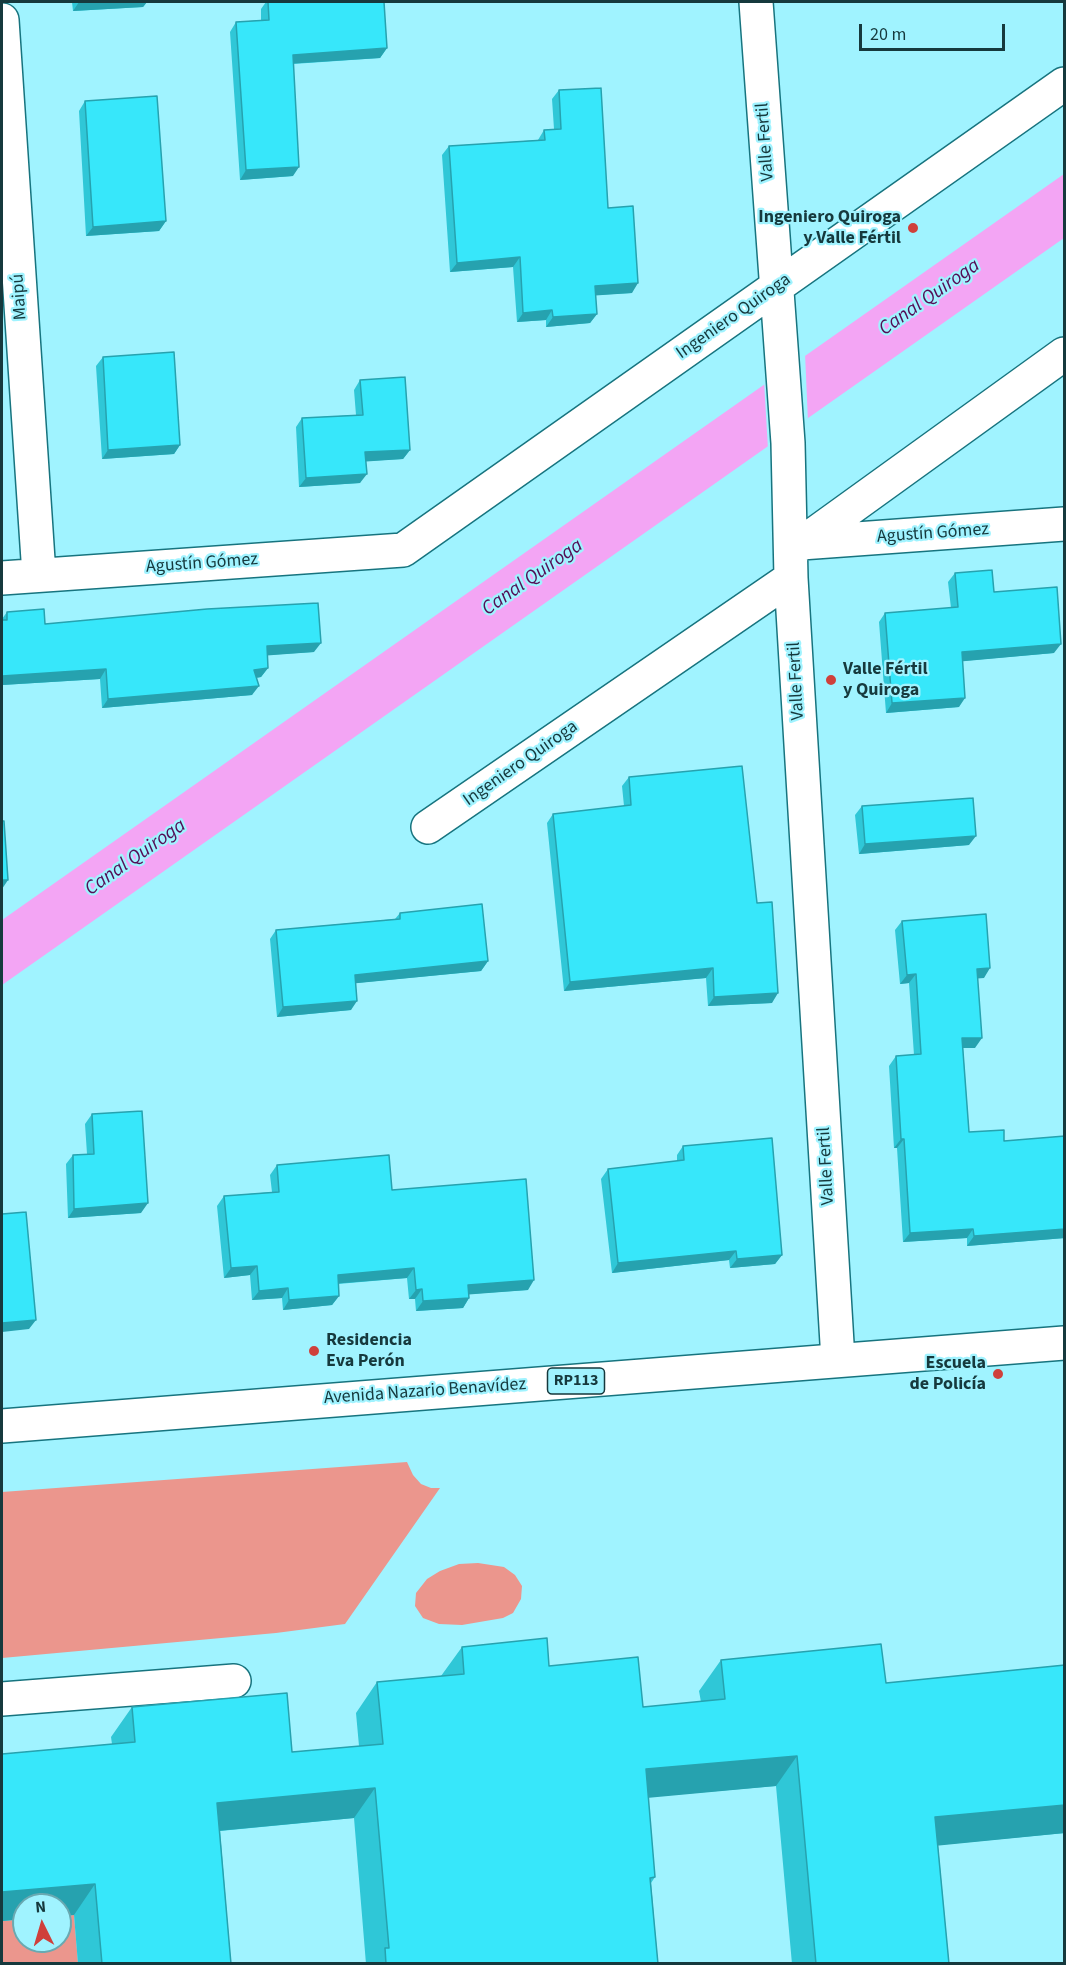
<!DOCTYPE html>
<html>
<head>
<meta charset="utf-8">
<style>
  body { margin:0 }
  #map { position:relative; width:1066px; height:1965px; overflow:hidden; background:#a0f3ff; font-family:"Source Sans 3",sans-serif }
  canvas { display:block }
  .frame { position:absolute; inset:0; border:3px solid #16393d; pointer-events:none }
  .north { position:absolute; left:12px; top:1893px; width:60px; height:60px; box-sizing:border-box; background:#a0f3ff; border:2px solid #69a9b1; border-radius:50%; rotate:355deg; font-size:16px; font-weight:700; line-height:24px; text-align:center; color:#16393d }
  .north::after { content:''; display:block; margin:auto; width:21px; height:27px; background:#cf403b; clip-path:polygon(50% 0,100% 100%,50% 72%,0 100%) }
  .scale { position:absolute; left:859px; top:24px; width:146px; height:27px; box-sizing:border-box; border:3px solid #16393d; border-top:0; padding-left:8px; font-size:18px; line-height:21px; white-space:nowrap; color:#16393d; -webkit-text-stroke:4px #a0f3ff; paint-order:stroke }
</style>
</head>
<body>
<div id="map">
<canvas width="1066" height="1965"></canvas>
<div class="frame"></div>
<div class="north">N</div>
<div class="scale">20 m</div>
</div>
<script>
const ctx = document.querySelector('canvas').getContext('2d');
ctx.lineJoin = 'round';
function paint(path, color) { ctx.fillStyle = color; ctx.fill(path, 'evenodd'); }
const poly = rows => new Path2D(rows.map(r => 'M' + r).join(''));
function stroke(path, color, width, dash) { ctx.strokeStyle = color; ctx.lineWidth = width; ctx.lineCap = dash ? 'butt' : 'round'; ctx.setLineDash(dash || []); ctx.stroke(path); }
function label(font, color, halo, rows, align = 'center') {
  ctx.font = font + ' "Source Sans 3",sans-serif'; ctx.lineWidth = 4.5; ctx.setLineDash([]); ctx.textBaseline = 'middle'; ctx.strokeStyle = halo; ctx.fillStyle = color; for (const [text, x, y, turn = 0] of rows) {
    ctx.save(); ctx.translate(x, y); ctx.rotate((+turn || 0) * Math.PI / 180); ctx.textAlign = isNaN(turn) ? turn : align; if (halo) ctx.strokeText(text, 0, 0); ctx.fillText(text, 0, 0); ctx.restore();
  }
}
paint(poly([
  [407,1462,413,1475,421,1484,431,1488,440,1488,345,1624,276,1633,2,1658,2,1492],
  [478,1563,504,1567,515,1575,522,1586,521,1599,513,1613,503,1618,462,1625,439,1624,423,1618,415,1606,416,1593,427,1579,440,1571,459,1564],
  [74,1915,78,1963,2,1963,2,1921,24,1919,24,1941,60,1941,60,1916]
]), '#eb968d');
paint(poly([
  [1064,174,1064,238,2,985,2,920]
]), '#f3a5f4');
paint(poly([
  [805,353,808,422,768,449,764,381]
]), '#a0f3ff');
const minor = poly([
  [756,2,788,443,791,578,838,1360],
  [2,20,39,575],
  [801,543,1064,524],
  [791,551,1064,354],
  [2,578,403,550,1064,84],
  [428,827,791,578],
  [2,1699,234,1681]
]);
const major = poly([
  [2,1426,1064,1343]
]);
stroke(minor, '#17747f', 36);
stroke(major, '#17747f', 36);
stroke(minor, '#fff', 33);
stroke(major, '#fff', 33);
paint(poly([
  [72,2,147,2,143,7,73,11],
  [266,2,384,2,387,48,380,58,293,64,293,176,240,180,230,32,236,22,261,20,261,9],
  [559,90,608,208,632,293,595,295,597,314,590,323,546,327,546,320,517,322,513,267,450,272,442,155,449,146,538,140,544,130,554,129,552,99],
  [85,101,166,221,159,231,86,236,79,111],
  [103,357,180,445,174,454,102,459,96,366],
  [360,380,410,450,403,459,366,461,360,483,299,487,296,427,302,418,356,415,354,390],
  [955,573,994,592,1054,653,962,661,959,707,886,713,879,622,885,613,951,608,948,582],
  [7,612,45,624,314,652,267,655,268,668,261,677,256,678,252,695,102,708,100,679,2,685,2,619],
  [629,777,757,903,772,1003,708,1006,706,978,564,991,547,823,553,814,624,806,622,786],
  [862,806,969,845,859,854,855,815],
  [400,913,488,961,481,971,356,983,351,1010,277,1017,270,939,276,930,395,919],
  [902,921,984,978,977,978,975,1048,963,1048,969,1132,1004,1141,1065,1136,1065,1238,967,1246,967,1238,903,1242,897,1148,894,1148,889,1066,896,1056,914,1055,909,983,900,984,895,930],
  [92,1114,141,1213,68,1218,66,1164,73,1155,87,1154,85,1124],
  [683,1146,782,1255,775,1264,730,1268,729,1260,612,1273,601,1179,608,1169,677,1161,677,1155],
  [277,1165,392,1190,528,1290,469,1294,469,1298,463,1308,416,1311,415,1299,409,1299,407,1278,338,1284,339,1296,332,1305,283,1310,282,1298,252,1300,250,1275,224,1278,217,1206,224,1196,272,1192,270,1175],
  [462,1647,549,1666,643,1707,701,1702,699,1691,721,1660,886,1683,1065,1665,1065,1833,938,1845,949,1964,792,1964,776,1786,648,1797,655,1877,651,1883,658,1964,366,1964,354,1818,220,1831,231,1964,78,1964,74,1915,2,1921,2,1754,112,1744,111,1737,132,1707,292,1752,359,1746,356,1713,377,1682,441,1676]
]), '#2fc7d7');
paint(poly([
  [79,2,147,2,143,7,73,11],
  [387,48,380,58,286,64,293,55],
  [299,167,293,176,240,180,246,170],
  [166,221,159,231,86,236,93,227],
  [520,257,513,267,450,272,457,263],
  [638,283,632,293,588,296,595,286],
  [552,310,546,320,517,322,523,313],
  [597,314,590,323,546,327,553,317],
  [180,445,174,454,102,459,108,450],
  [410,450,403,459,359,462,365,452],
  [367,474,360,483,299,487,306,478],
  [321,643,314,652,260,656,267,646],
  [1061,644,1054,653,955,662,962,652],
  [268,668,261,677,248,679,254,670],
  [106,669,100,679,2,685,2,676],
  [259,686,252,695,102,708,108,699],
  [965,698,959,707,886,713,892,703],
  [976,836,969,845,859,854,865,844],
  [2,880,8,880,2,889],
  [488,961,481,971,348,984,355,975],
  [713,968,706,978,564,991,570,982],
  [990,968,984,978,970,979,977,969],
  [916,974,909,983,900,984,907,975],
  [778,993,772,1003,708,1006,714,997],
  [357,1001,351,1010,277,1017,283,1007],
  [962,1038,982,1038,975,1048,956,1048],
  [901,1139,904,1139,897,1148,894,1148],
  [148,1203,141,1213,68,1218,74,1209],
  [973,1229,967,1238,903,1242,910,1233],
  [1065,1229,1065,1238,967,1246,974,1236],
  [736,1251,729,1260,612,1273,618,1263],
  [782,1255,775,1264,730,1268,737,1259],
  [257,1266,250,1275,224,1278,231,1268],
  [414,1268,407,1278,331,1284,338,1275],
  [534,1280,528,1290,462,1295,468,1285],
  [288,1288,282,1298,252,1300,259,1291],
  [422,1289,415,1299,409,1299,416,1290],
  [339,1296,332,1305,283,1310,289,1300],
  [469,1298,463,1308,416,1311,423,1301],
  [36,1320,29,1329,2,1332,2,1323],
  [797,1756,776,1786,625,1800,646,1769],
  [375,1788,354,1818,196,1833,217,1803],
  [1065,1805,1065,1833,914,1848,935,1817],
  [95,1884,74,1915,60,1916,60,1905,24,1905,24,1919,2,1921,2,1892]
]), '#26a2af');
const building = poly([
  [268,2,384,2,387,48,293,55,299,167,246,170,236,22,269,20,268,2],
  [601,88,608,208,633,206,638,283,595,286,597,314,553,317,552,310,523,313,520,257,457,263,449,146,545,140,544,130,561,129,559,90,601,88],
  [157,96,166,221,93,227,85,101,157,96],
  [174,352,180,445,108,450,103,357,174,352],
  [405,377,410,450,365,452,367,474,306,478,302,418,363,415,360,380,405,377],
  [992,570,994,592,1057,587,1061,644,962,652,965,698,892,703,885,613,958,607,955,573,992,570],
  [318,603,321,643,267,646,268,668,254,670,259,686,108,699,106,669,2,676,2,620,7,620,7,612,44,609,45,624,207,609,318,603],
  [742,766,757,903,772,902,778,993,714,997,713,968,570,982,553,814,631,805,629,777,742,766],
  [973,798,976,836,865,844,862,806,973,798],
  [2,821,4,821,8,880,2,880,2,821],
  [482,904,488,961,355,975,357,1001,283,1007,276,930,400,919,400,913,482,904],
  [986,914,990,968,977,969,982,1038,962,1038,969,1132,1004,1130,1004,1141,1065,1136,1065,1229,974,1236,973,1229,910,1233,904,1139,901,1139,896,1056,921,1054,916,974,907,975,902,921,986,914],
  [142,1111,148,1203,74,1209,73,1155,94,1154,92,1114,142,1111],
  [772,1138,782,1255,737,1259,736,1251,618,1263,608,1169,684,1160,683,1146,772,1138],
  [389,1155,392,1190,526,1179,534,1280,468,1285,469,1298,423,1301,422,1289,416,1290,414,1268,338,1275,339,1296,289,1300,288,1288,259,1291,257,1266,231,1268,224,1196,279,1192,277,1165,389,1155],
  [26,1212,36,1320,2,1323,2,1214,26,1212],
  [547,1638,549,1666,638,1657,643,1707,725,1699,721,1660,881,1644,886,1683,1065,1665,1065,1805,935,1817,949,1964,816,1964,797,1756,646,1769,655,1877,650,1878,658,1964,386,1964,385,1948,389,1948,375,1788,217,1803,231,1964,102,1964,95,1884,2,1892,2,1754,135,1742,132,1707,287,1693,292,1752,383,1744,377,1682,464,1674,462,1647,547,1638]
]);
paint(building, '#37e7fa');
stroke(building, '#26a2af', 1.5);
for (const [x, y, r, color] of [
  [913,228,6,"#cf403b"],
  [831,680,6,"#cf403b"],
  [314,1351,6,"#cf403b"],
  [998,1374,6,"#cf403b"]
]) { const dot = new Path2D(); dot.arc(x, y, r, 0, 2 * Math.PI); ctx.fillStyle = color; ctx.fill(dot); stroke(dot, '#a0f3ff', 2); }
for (const [x, y, w] of [
  [576,1381,57]
]) { const box = new Path2D(); box.roundRect(x - w / 2, y - 13, w, 26, 4.5); ctx.fillStyle = '#a0f3ff'; ctx.fill(box); stroke(box, '#16393d', 1.5); }
label('bold 16px', '#16393d', null, [
  ["RP113",576,1381]
]);
label('18px', '#16393d', '#a0f3ff', [
  ["Valle Fertil",766,142,-94],
  ["Maipú",20,297,-94],
  ["Ingeniero Quiroga",734,317,-35],
  ["Agustín Gómez",933,534,-4],
  ["Agustín Gómez",202,564,-4],
  ["Valle Fertil",797,681,-93],
  ["Ingeniero Quiroga",521,764,-35],
  ["Valle Fertil",827,1166,-93],
  ["Avenida Nazario Benavídez",425,1392,-4]
]);
label('bold 18px', '#16393d', '#a0f3ff', [
  ["Ingeniero Quiroga",901,218],
  ["y Valle Fértil",901,239],
  ["Valle Fértil",843,670,"left"],
  ["y Quiroga",843,691,"left"],
  ["Residencia",326,1341,"left"],
  ["Eva Perón",326,1362,"left"],
  ["Escuela",986,1364],
  ["de Policía",986,1385]
], 'right');
label('italic 20px', '#540e56', '#a0f3ff', [
  ["Canal Quiroga",930,298,-35],
  ["Canal Quiroga",533,578,-35],
  ["Canal Quiroga",136,858,-35]
]);
</script>
</body>
</html>
